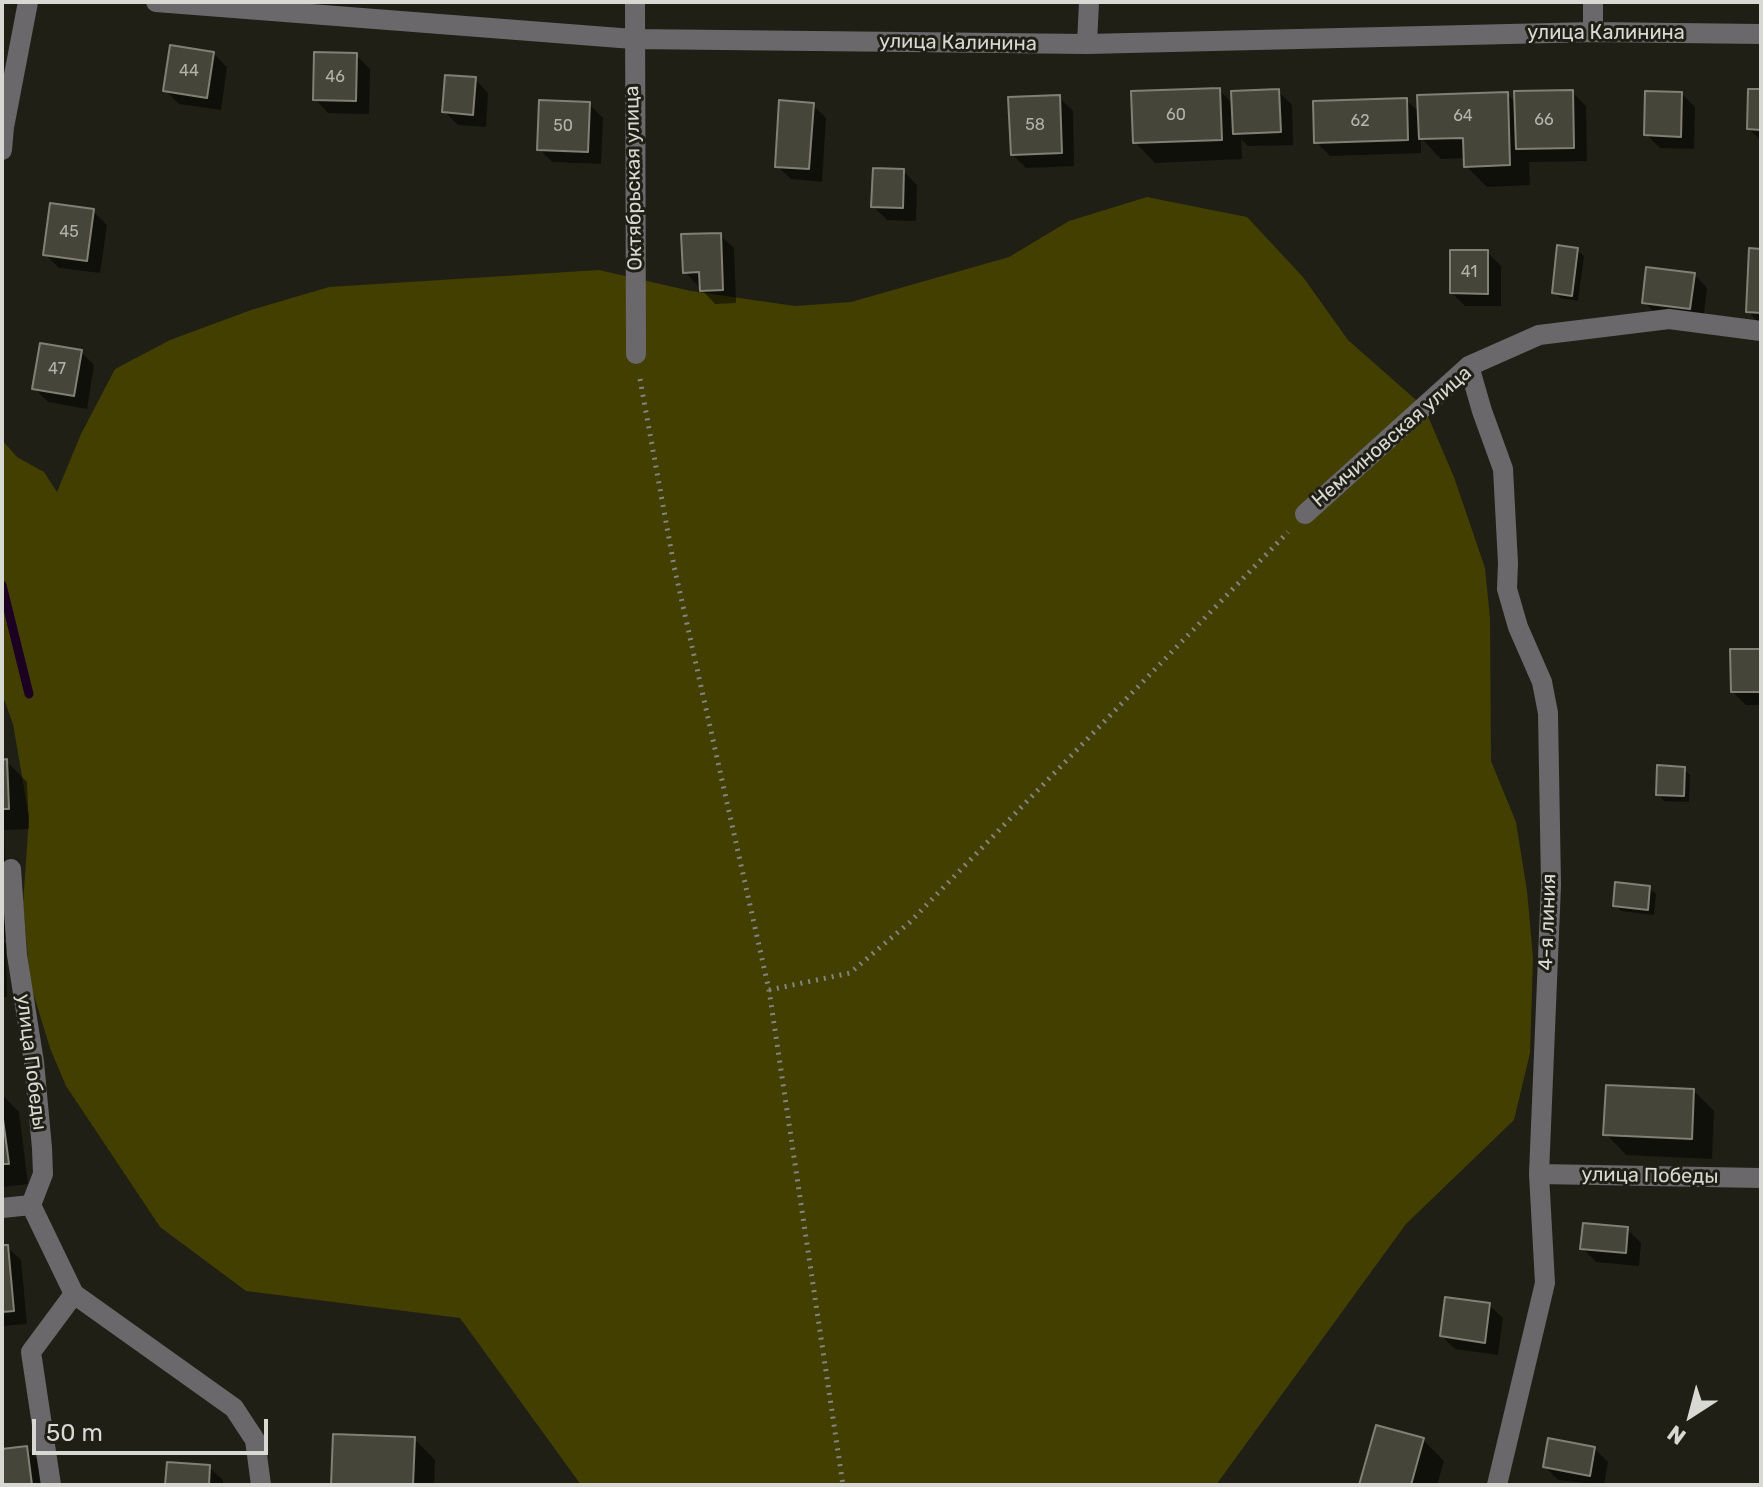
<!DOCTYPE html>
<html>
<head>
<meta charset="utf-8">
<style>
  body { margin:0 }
  #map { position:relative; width:1763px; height:1487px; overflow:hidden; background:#1f1f15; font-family:Rubik,sans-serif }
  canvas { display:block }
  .frame { position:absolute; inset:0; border:4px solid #d9d9d3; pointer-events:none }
  .north { position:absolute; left:1651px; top:1375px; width:80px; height:80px; -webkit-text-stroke:6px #1f1f15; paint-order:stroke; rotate:216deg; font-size:22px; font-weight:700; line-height:32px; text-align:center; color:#d9d9d3 }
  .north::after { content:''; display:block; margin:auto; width:28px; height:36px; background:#d9d9d3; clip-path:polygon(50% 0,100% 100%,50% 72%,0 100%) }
  .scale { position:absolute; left:32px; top:1419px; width:236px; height:36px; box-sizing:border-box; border:4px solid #d9d9d3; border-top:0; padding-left:10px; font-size:24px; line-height:28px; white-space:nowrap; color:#d9d9d3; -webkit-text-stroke:6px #1f1f15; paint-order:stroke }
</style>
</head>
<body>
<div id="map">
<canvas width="1763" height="1487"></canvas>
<div class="frame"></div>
<div class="north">N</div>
<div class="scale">50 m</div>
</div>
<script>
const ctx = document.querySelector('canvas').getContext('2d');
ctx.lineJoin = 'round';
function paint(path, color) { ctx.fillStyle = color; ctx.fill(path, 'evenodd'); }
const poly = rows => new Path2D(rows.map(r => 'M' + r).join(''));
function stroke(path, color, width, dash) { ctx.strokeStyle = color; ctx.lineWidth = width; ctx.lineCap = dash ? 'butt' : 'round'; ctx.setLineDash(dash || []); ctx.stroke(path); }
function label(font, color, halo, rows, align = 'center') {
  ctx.font = font + ' Rubik,sans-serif'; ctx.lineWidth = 6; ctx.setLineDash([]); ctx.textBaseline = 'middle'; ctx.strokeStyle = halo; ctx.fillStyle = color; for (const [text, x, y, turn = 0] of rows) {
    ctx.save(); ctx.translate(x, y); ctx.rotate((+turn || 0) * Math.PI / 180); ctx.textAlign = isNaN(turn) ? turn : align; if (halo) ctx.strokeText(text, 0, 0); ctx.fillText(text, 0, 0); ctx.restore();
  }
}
paint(poly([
  [1147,197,1247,217,1303,277,1348,340,1424,407,1454,477,1485,568,1490,618,1491,761,1516,822,1527,891,1533,957,1530,1053,1514,1120,1406,1224,1216,1485,581,1485,460,1318,246,1291,160,1227,66,1086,50,1048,30,983,23,904,29,817,13,724,2,694,2,440,17,457,44,472,57,492,81,434,115,369,170,340,251,310,329,287,599,270,691,291,795,306,851,302,1009,257,1069,221]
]), '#423f01');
paint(poly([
  [213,53,227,67,221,110,179,104,165,90],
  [356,55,370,69,369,114,328,113,315,99],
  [475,79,488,93,486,127,458,125,444,111],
  [1219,90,1234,105,1278,91,1292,105,1293,145,1248,146,1241,139,1242,159,1155,163,1135,142],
  [1761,91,1761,141,1749,129],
  [1572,92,1586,106,1587,161,1529,162,1530,185,1487,187,1466,166,1466,158,1441,159,1421,138,1421,153,1330,156,1316,142,1406,100,1420,113,1507,94,1516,103],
  [1682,94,1695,107,1694,149,1660,148,1646,134],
  [1059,97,1073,111,1074,166,1026,168,1012,154],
  [589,104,603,118,601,164,552,162,539,149],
  [813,105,826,118,822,182,791,179,777,166],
  [903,171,917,185,916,221,887,220,873,206],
  [93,211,107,225,100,273,59,268,45,254],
  [720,235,734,248,736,303,715,304,702,290,702,286,698,286,685,272],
  [1577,250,1584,256,1578,301,1560,298,1554,292],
  [1761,251,1761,325,1748,311],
  [1487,252,1501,266,1501,306,1465,306,1452,293],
  [1694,274,1707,288,1703,321,1658,316,1644,302],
  [81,352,94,365,87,409,48,402,34,388],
  [1761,651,1761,705,1746,705,1733,692],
  [6,761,27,782,29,829,4,830,8,939,2,939,2,762],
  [1684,769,1690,775,1689,802,1664,801,1658,794],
  [1649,888,1656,894,1654,915,1621,911,1615,905],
  [2,940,6,944,7,997,2,997],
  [1694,1091,1714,1111,1712,1159,1626,1155,1606,1134],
  [2,1095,19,1112,28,1184,2,1187],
  [1627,1229,1641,1243,1639,1266,1596,1262,1582,1248],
  [2,1247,7,1247,21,1260,27,1324,2,1326],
  [1489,1305,1503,1318,1498,1355,1455,1349,1442,1336],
  [414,1439,435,1460,434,1485,333,1485],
  [1423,1440,1444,1461,1437,1485,1361,1485],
  [26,1448,40,1462,43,1485,2,1485,2,1451],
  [1594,1448,1608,1462,1604,1485,1558,1480,1545,1467],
  [209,1467,223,1480,223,1485,167,1485]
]), '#0007');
stroke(poly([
  [2,585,29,694]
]), '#1c0122', 9);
const building = poly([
  [170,45,214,52,207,98,163,91,170,45],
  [314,52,357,53,356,101,313,100,314,52],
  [445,75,476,77,473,115,442,112,445,75],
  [1220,88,1222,140,1133,143,1131,91,1220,88],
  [1279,89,1281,132,1233,134,1231,91,1279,89],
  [1748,89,1761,89,1761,130,1747,129,1748,89],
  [1573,90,1574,148,1516,149,1514,91,1573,90],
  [1645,91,1682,92,1681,137,1644,135,1645,91],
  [1508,92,1510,165,1464,167,1463,138,1419,139,1417,95,1508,92],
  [1060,95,1062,153,1011,155,1008,97,1060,95],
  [1407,98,1408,140,1314,143,1313,101,1407,98],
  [539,100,590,102,588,152,537,150,539,100],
  [779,100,814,103,809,169,775,167,779,100],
  [873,168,904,169,903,208,871,207,873,168],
  [50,203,94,209,87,261,43,255,50,203],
  [721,233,723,290,700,291,699,272,683,273,681,234,721,233],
  [1557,245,1578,248,1572,296,1552,293,1557,245],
  [1749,248,1761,249,1761,313,1746,312,1749,248],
  [1450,250,1488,250,1488,294,1450,293,1450,250],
  [1646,267,1695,273,1690,309,1642,303,1646,267],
  [40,343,82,350,74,396,32,389,40,343],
  [1730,649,1761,649,1761,692,1731,692,1730,649],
  [7,759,9,809,2,809,2,760,7,759],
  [1657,765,1685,767,1684,796,1656,795,1657,765],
  [1615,882,1650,886,1648,910,1613,906,1615,882],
  [1606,1085,1694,1089,1692,1139,1603,1135,1606,1085],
  [2,1112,9,1164,2,1164,2,1112],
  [1583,1223,1628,1227,1626,1253,1580,1249,1583,1223],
  [2,1245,8,1245,14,1311,2,1312,2,1245],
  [1445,1297,1490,1303,1485,1343,1440,1336,1445,1297],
  [1376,1425,1424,1438,1411,1485,1359,1485,1376,1425],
  [333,1434,415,1437,413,1485,331,1485,333,1434],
  [1548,1438,1595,1447,1590,1476,1543,1467,1548,1438],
  [27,1446,32,1485,2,1485,2,1449,27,1446],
  [167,1462,210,1465,209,1485,165,1485,167,1462]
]);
paint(building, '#45453a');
stroke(building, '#808074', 2);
stroke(poly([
  [640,379,674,566,769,990,843,1485],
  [769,990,850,973,910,922,1288,532]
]), '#84847d', 5, [2, 6]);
stroke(poly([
  [156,2,633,39,1087,44,1593,32,1761,34],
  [635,2,636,354],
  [1593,32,1593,2],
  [1087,44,1089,2],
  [2,150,4,127,28,2],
  [1469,366,1482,411,1503,469,1508,563,1507,589,1518,627,1542,682,1548,713,1551,885,1539,1174,1545,1283,1497,1485],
  [1305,514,1469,366,1539,335,1669,319,1761,331],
  [11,869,17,955,34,1062,42,1148,43,1174,31,1205,74,1294,31,1352,51,1485],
  [1539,1174,1761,1178],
  [2,1208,31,1205],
  [74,1294,234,1408,255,1440,261,1485]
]), '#6b686c', 20);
label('16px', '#b4b4ad', null, [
  ["44",189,71],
  ["46",335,77],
  ["60",1176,115],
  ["64",1463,116],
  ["66",1544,120],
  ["62",1360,121],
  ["58",1035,125],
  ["50",563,126],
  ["45",69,232],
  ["41",1469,272],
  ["47",57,369]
]);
label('20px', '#d9d9d3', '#1f1f15', [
  ["улица Калинина",1606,33],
  ["улица Калинина",958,43,1],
  ["Октябрьская улица",634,178,-91],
  ["Немчиновская улица",1392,437,-41],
  ["4-я линия",1548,922,-88],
  ["улица Победы",31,1062,83],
  ["улица Победы",1650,1176,1]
]);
</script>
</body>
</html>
